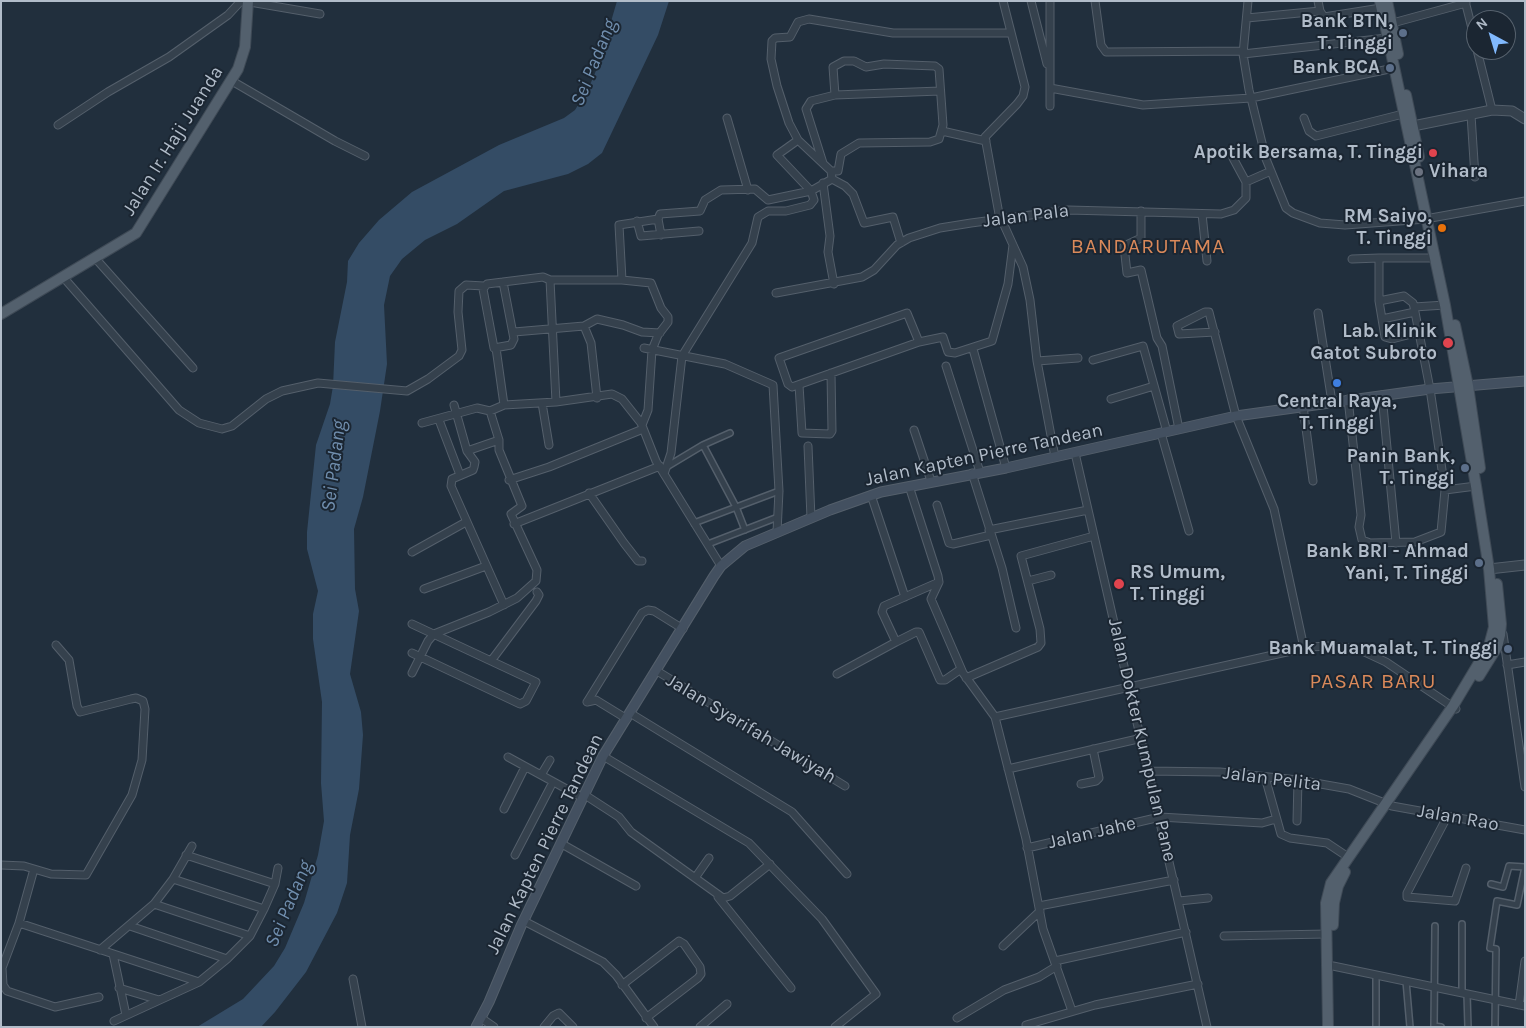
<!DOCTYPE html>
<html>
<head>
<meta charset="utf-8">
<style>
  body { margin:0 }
  #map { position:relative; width:1526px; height:1028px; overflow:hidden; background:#212f3d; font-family:Karla,sans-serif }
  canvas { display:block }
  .frame { position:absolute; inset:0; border:2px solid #b1bcc9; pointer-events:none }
  .north { position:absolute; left:1466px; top:10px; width:50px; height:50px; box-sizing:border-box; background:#1b2632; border:1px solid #57626e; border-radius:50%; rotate:321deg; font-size:14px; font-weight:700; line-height:20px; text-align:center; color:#b1bcc9 }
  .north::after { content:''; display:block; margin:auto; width:18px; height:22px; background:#81b9fe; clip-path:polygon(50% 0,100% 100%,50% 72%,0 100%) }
</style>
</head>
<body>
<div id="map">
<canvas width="1526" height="1028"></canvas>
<div class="frame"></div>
<div class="north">N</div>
</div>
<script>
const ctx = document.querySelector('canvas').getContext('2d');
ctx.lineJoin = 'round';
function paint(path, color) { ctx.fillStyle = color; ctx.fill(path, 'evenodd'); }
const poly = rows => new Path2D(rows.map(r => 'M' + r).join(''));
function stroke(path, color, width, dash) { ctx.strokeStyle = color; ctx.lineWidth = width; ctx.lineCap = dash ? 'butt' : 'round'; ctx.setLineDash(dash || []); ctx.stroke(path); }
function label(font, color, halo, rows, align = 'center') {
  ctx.font = font + ' Karla,sans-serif'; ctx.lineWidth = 4; ctx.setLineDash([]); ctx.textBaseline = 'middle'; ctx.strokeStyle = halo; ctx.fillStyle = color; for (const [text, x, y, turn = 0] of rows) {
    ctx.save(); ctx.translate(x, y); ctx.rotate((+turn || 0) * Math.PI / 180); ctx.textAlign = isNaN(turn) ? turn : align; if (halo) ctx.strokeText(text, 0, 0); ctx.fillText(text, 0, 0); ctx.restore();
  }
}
paint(poly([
  [617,1,669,1,658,35,602,153,588,164,568,174,504,191,457,224,425,240,402,259,390,276,384,305,387,364,380,411,363,497,354,529,355,589,359,611,350,674,361,712,363,735,359,789,350,835,347,883,337,913,306,972,275,1012,261,1027,197,1027,243,999,274,966,285,948,304,903,318,855,324,821,321,783,322,702,313,639,313,614,318,591,307,549,307,532,316,445,330,404,333,386,335,342,347,282,348,261,359,243,379,220,412,192,499,145,564,118,575,110,589,87,598,66]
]), '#344c65');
const pedestrian = poly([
  [703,445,736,507,745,530],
  [668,466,703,445,730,433],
  [694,523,779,491],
  [708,544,778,517],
  [1491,884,1503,887,1509,866,1525,867],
  [1435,926,1434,1026,1441,1027],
  [1376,975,1376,1027],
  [1406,981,1410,1027],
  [1462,993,1462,924],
  [1467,994,1468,1027],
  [1495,1027,1496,949,1490,948,1497,901,1517,905,1525,867]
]);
const minor = poly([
  [244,1,320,14],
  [1003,1,1025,87,1023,96,1017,104,985,137,999,214,1023,267,1030,300,1037,361,1055,457],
  [1031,1,1047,64],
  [1050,1,1050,106],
  [1095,1,1101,45,1106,52,1244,51],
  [1248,1,1243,54,1249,90,1266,159,1286,208,1293,213,1320,223,1345,225,1426,219],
  [1318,1,1320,11,1324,17,1381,8],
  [1465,1,1476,44],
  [1247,18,1320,11],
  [1389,24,1466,3],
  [1477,50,1492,110],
  [1243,54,1387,38],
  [232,81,335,141,365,156],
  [1050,88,1143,105,1251,98,1394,68],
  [1471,115,1475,177],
  [727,118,748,190],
  [1304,118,1309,131,1316,136,1403,114],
  [58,125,108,92,169,57,228,15,241,1],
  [942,131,986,141],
  [1233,158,1246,182],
  [823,163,806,109,811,101,835,95,940,91],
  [831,171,838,171,841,154,859,143,930,142,939,139,943,125,939,69,935,66,884,64,866,67,854,61,844,61,833,67,835,95],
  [832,179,845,186,853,194,864,223,893,217,901,243],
  [823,183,830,236,828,252,834,284],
  [1141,211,1141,238,1124,246,1127,273,1141,270,1157,338,1162,346,1179,429],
  [1202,214,1207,261],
  [1431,218,1525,201],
  [658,219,661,235],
  [637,221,641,236,699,231],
  [96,259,193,368],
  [1352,259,1379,258],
  [64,278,179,410,199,423,222,429,232,426,266,399,282,391,318,383,407,391,428,379,459,356,462,350,458,312,459,291,466,285,484,286],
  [550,280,556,402],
  [503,282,514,339,511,345,494,348,483,289,487,284,543,277,550,280,622,280],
  [776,293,862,277,874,270,897,245,909,238,940,228,971,223,1068,210,1221,214,1234,210,1246,198,1246,182,1271,171],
  [1379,301,1379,258,1434,258],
  [1414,307,1413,303,1404,296,1379,301,1385,337,1392,339,1419,332],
  [1318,313,1332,402],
  [1382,319,1415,312],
  [584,326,591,343,597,398],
  [514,332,584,326,597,319,623,325,642,332,660,333],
  [1215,332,1179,334,1177,326,1205,312,1209,312,1210,316,1236,416,1274,509,1304,648],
  [919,342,907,313,779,358,788,384,792,387,919,342,943,337,948,352,955,353,992,341,1008,284,1013,245],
  [496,348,504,405],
  [644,348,725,364,773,385,779,491,777,532],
  [973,349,1006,468],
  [1093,360,1143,346,1167,432],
  [1037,361,1078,358],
  [946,366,980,472],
  [799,385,802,433,830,434,832,431,831,373],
  [1382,395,1396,543],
  [1111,399,1154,386],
  [1348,399,1361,515,1359,527,1362,540,1370,543,1415,542,1441,532,1445,490,1430,389,1414,307,1445,305],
  [542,403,549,445],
  [454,405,467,451,475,462,474,467,473,470,452,479,451,486,504,605],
  [1303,406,1313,481],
  [439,420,460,475],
  [422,423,477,408,490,411,504,405,556,402,612,394,622,399,641,423,656,461,721,566],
  [642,425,648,410,652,350,658,335,668,322,668,317,661,308,651,283,622,280,619,225,658,219,660,214,700,211,705,200,721,190,755,189,768,200,811,191,777,155,798,140],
  [914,430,931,481],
  [1161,433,1189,531],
  [808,446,811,518],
  [467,451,499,440],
  [1075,453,1207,1027],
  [972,473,1002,568,1016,628],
  [664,474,671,453,682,356,752,243,758,217,768,211,786,211,810,205,814,200,811,191,832,179,831,171,798,140,789,123,777,86,771,59,772,41,775,38,790,37,798,22,809,19,893,33,1011,33],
  [509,480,549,467,643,429],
  [909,486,938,576,939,582,931,599,963,673,995,717,1026,839,1043,929,1072,1011],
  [1445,490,1476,486],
  [589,493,624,543,638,561,642,561],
  [871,495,905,597],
  [937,505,949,543,953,544,991,535],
  [514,524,660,466],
  [989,530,1088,510],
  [412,552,466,522],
  [1028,581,1051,575],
  [939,582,884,606,882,612,896,642,916,632,919,632,940,680,945,680,961,669],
  [424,589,486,566],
  [1503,634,1525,787],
  [412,653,520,704,526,701,536,682,412,624],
  [491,661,536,601,539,595,537,592],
  [1507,665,1525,662],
  [657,671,845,786],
  [412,673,428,641,434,634,489,612,517,598,536,581,537,570,511,514,522,506,499,450,499,440,490,411],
  [837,674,896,642],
  [966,678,1038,647,1041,643,1040,629,1021,556,1094,536],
  [587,702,642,613,648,610,654,611,683,629],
  [587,702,596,700,627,719],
  [630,713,792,812,847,874],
  [995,717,1309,647,1329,646,1358,649,1386,662,1456,709],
  [603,756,749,843,822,919,876,994,835,1027],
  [508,757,583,798],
  [1008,769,1142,738],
  [1149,771,1220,772,1298,780,1349,789,1392,806,1525,830],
  [541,775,550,760],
  [1265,777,1281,834,1290,838,1327,843,1348,857],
  [1081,784,1096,781,1099,778,1093,749],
  [585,795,619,817,631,832,723,898,730,896,770,864],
  [504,809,525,767],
  [1447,817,1407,893,1407,897,1455,901,1466,868],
  [1297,821,1298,780],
  [562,844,636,886],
  [1027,848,1160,817,1262,823,1276,819],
  [186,855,275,884],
  [515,855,553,782],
  [1,865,24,866,51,874,86,875,132,795,142,760,145,709,143,701,136,698,131,699,80,712,77,706,69,660,56,645],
  [34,869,19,923,2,968,3,985,7,991,55,1007,99,997],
  [695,878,709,858],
  [173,879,264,909],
  [718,897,791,988],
  [1179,901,1208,898],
  [154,904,250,936],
  [1039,906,1174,880],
  [524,921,603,962,616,975,654,1027],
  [19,923,199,982],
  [130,926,227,959],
  [1224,936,1327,934],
  [1003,946,1040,911],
  [100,950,154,904,173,879,192,846],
  [113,954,126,1015],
  [1055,961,1186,932],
  [1333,966,1525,1006],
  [353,979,362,1027],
  [622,985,679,941,684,944,700,967,701,974,698,978,646,1018],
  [119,988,159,1000],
  [1519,1005,1525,961],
  [481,1018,494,1027],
  [957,1018,1004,990,1039,977,1057,966],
  [114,1021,199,982,227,959,250,936,264,909,275,884,278,868],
  [1026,1025,1095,1005,1198,984],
  [544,1027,553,1016,559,1013,573,1027],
  [700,1027,727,1004]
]);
const tertiary = poly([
  [1413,126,1492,110,1512,111,1525,119],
  [1489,569,1525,565]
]);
const secondary = poly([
  [476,1027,489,1002,521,926,603,756,714,576,721,566,745,546,830,510,881,492,1006,468,1236,416,1430,389,1525,381]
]);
const primary = poly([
  [1387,1,1398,54],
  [1406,95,1419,157],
  [1,314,136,233,238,69,245,47,248,1],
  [1455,325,1468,386,1480,468],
  [1479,676,1497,647,1500,635,1501,624,1497,584],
  [1333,925,1334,903,1338,886,1345,872],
  [1328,1027,1326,903,1331,883,1453,706,1489,646,1494,627,1489,569,1476,486,1445,305,1380,1]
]);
stroke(pedestrian, '#545f6b', 8);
stroke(minor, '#545f6b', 9);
stroke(tertiary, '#545f6b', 11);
stroke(secondary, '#545f6b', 11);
stroke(primary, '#3f4a56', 12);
stroke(pedestrian, '#35414d', 5);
stroke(minor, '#35414d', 7);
stroke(tertiary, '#35414d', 9);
stroke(secondary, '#435060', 9);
stroke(primary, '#53606d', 10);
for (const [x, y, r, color] of [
  [1403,33,5,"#5c6f8a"],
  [1390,68,5,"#5c6f8a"],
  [1433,153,5,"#e0444e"],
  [1419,172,5,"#6b7280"],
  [1442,228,5,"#e8710a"],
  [1448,343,6,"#e0444e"],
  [1337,383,5,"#3f7fe0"],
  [1465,468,5,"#5c6f8a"],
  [1479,563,5,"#5c6f8a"],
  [1119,584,6,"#e0444e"],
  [1508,649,5,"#5c6f8a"]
]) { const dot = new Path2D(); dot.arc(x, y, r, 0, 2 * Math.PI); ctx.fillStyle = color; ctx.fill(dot); stroke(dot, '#1b2632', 2); }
label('bold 19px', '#b1bcc9', '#1b2632', [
  ["Bank BTN,",1393,22],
  ["T. Tinggi",1393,44],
  ["Bank BCA",1380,68],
  ["Apotik Bersama, T. Tinggi",1423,153],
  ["Vihara",1429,172,"left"],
  ["RM Saiyo,",1432,217],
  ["T. Tinggi",1432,239],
  ["Lab. Klinik",1437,332],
  ["Gatot Subroto",1437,354],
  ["Central Raya,",1337,402,"center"],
  ["T. Tinggi",1337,424,"center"],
  ["Panin Bank,",1455,457],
  ["T. Tinggi",1455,479],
  ["Bank BRI - Ahmad",1469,552],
  ["Yani, T. Tinggi",1469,574],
  ["RS Umum,",1130,573,"left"],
  ["T. Tinggi",1130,595,"left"],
  ["Bank Muamalat, T. Tinggi",1498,649]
], 'right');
label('19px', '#b1bcc9', '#1b2632', [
  ["Jalan Ir. Haji Juanda",173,141,-58],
  ["Jalan Pala",1026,216,-7],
  ["Jalan Kapten Pierre Tandean",984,455,-12],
  ["Jalan Syarifah Jawiyah",751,729,31],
  ["Jalan Dokter Kumpulan Pane",1142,740,77],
  ["Jalan Pelita",1272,779,7],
  ["Jalan Rao",1458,818,10],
  ["Jalan Jahe",1092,833,-13],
  ["Jalan Kapten Pierre Tandean",545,844,-64]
]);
label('italic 20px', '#708eae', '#1b2632', [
  ["Sei Padang",594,63,-68],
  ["Sei Padang",334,466,-83],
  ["Sei Padang",289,904,-67]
]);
ctx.letterSpacing = '1px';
label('21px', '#da895a', '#1b2632', [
  ["BANDARUTAMA",1148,247],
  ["PASAR BARU",1373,682]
]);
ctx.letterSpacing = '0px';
</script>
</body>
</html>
